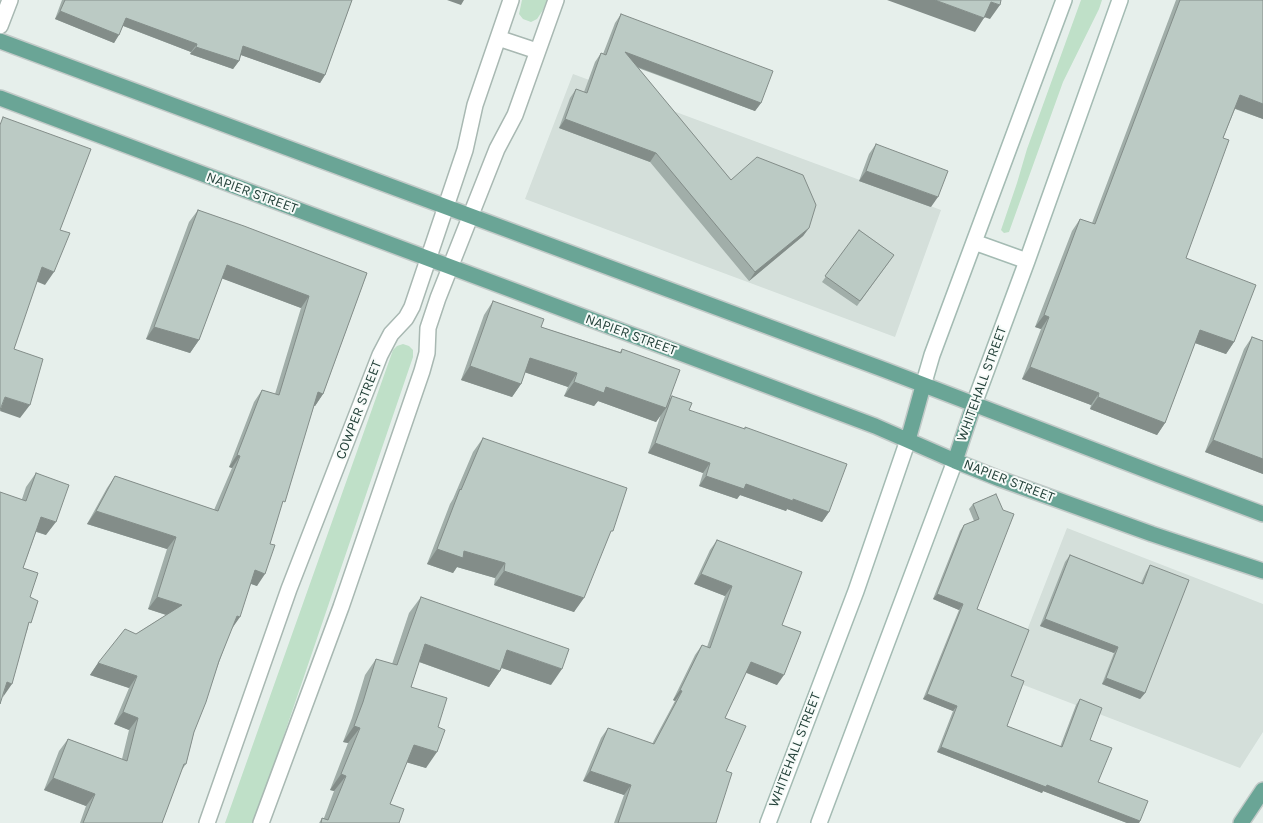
<!DOCTYPE html>
<html>
<head>
<meta charset="utf-8">
<style>
  body { margin:0 }
  canvas { display:block; background:#e6efeb }
</style>
</head>
<body>
<canvas width="1263" height="823"></canvas>
<script>
const ctx = document.querySelector('canvas').getContext('2d');
ctx.lineJoin = 'round';
function paint(path, color) { ctx.fillStyle = color; ctx.fill(path, 'evenodd'); }
const poly = rows => new Path2D(rows.map(r => 'M' + r).join(''));
function stroke(path, color, width, dash) { ctx.strokeStyle = color; ctx.lineWidth = width; ctx.lineCap = dash ? 'butt' : 'round'; ctx.setLineDash(dash || []); ctx.stroke(path); }
function label(font, color, halo, rows, align = 'center') {
  ctx.font = font + ' Karla,sans-serif'; ctx.lineWidth = 4; ctx.setLineDash([]); ctx.textBaseline = 'middle'; ctx.strokeStyle = halo; ctx.fillStyle = color; for (const [text, x, y, turn = 0] of rows) {
    ctx.save(); ctx.translate(x, y); ctx.rotate((+turn || 0) * Math.PI / 180); ctx.textAlign = isNaN(turn) ? turn : align; if (halo) ctx.strokeText(text, 0, 0); ctx.fillText(text, 0, 0); ctx.restore();
  }
}
paint(poly([
  [573,74,941,210,895,337,525,199],
  [1067,528,1263,604,1263,732,1240,768,1008,679]
]), '#d4dfda');
paint(poly([
  [522,0,547,0,543,10,537,19,531,22,523,19,519,14],
  [1081,0,1102,0,1099,9,1063,82,1009,232,1004,233,1001,230,1017,183,1027,149],
  [403,344,409,346,413,350,413,357,254,823,225,823,393,350,397,346]
]), '#bfe0c8');
const street = poly([
  [0,26,10,0],
  [498,38,537,51],
  [207,823,289,589,380,355,391,334,406,318,412,307,465,150,475,105,511,0],
  [261,823,341,607,422,371,427,353,428,328,438,298,497,149,515,115,556,0]
]);
const secondary = poly([
  [974,242,1027,261],
  [923,386,932,355,1064,0],
  [974,404,1027,261,1120,0],
  [768,823,856,591,908,440],
  [819,823,955,461]
]);
const primary = poly([
  [0,41,885,370,1159,475,1263,514],
  [0,98,875,426,955,461,1000,479,1152,534,1263,571],
  [908,440,923,386],
  [955,461,974,404],
  [1241,823,1263,790]
]);
stroke(street, '#a8b8b2', 18);
stroke(secondary, '#a4bbb3', 18);
stroke(primary, '#c2cac8', 18);
stroke(street, '#fff', 15);
stroke(secondary, '#fff', 15);
stroke(primary, '#6aa596', 15);
paint(poly([
  [62,0,352,0,325,75,320,83,241,55,239,61,233,69,190,54,191,52,123,26,114,43,55,19],
  [1176,0,1263,0,1263,119,1235,109,1223,138,1186,258,1234,342,1226,354,1195,343,1165,423,1157,435,1090,409,1091,405,1022,379,1041,329,1035,327,1072,231,1080,219,1092,223],
  [621,14,761,103,755,111,638,68,731,180,809,228,803,236,749,281,650,162,559,128,570,98,576,89,584,92,595,62,601,53,603,54,615,23],
  [876,144,931,207,859,181,869,154],
  [198,210,367,273,323,394,315,406,314,406,280,509,257,586,251,584,231,629,194,732,186,764,181,771,162,823,80,823,86,806,44,790,59,751,68,739,122,759,129,730,114,724,129,688,90,675,98,663,136,634,166,615,148,609,167,549,87,524,107,488,115,476,214,510,232,468,229,467,254,402,262,390,275,394,301,308,222,278,199,340,190,353,146,339,189,222],
  [859,230,894,255,857,306,822,282],
  [493,301,541,327,620,352,622,349,669,399,672,396,689,410,829,512,822,522,787,509,786,511,740,495,737,499,699,486,703,473,648,453,661,414,656,422,598,401,594,406,564,396,568,387,525,372,521,384,512,397,461,380,484,315],
  [1252,337,1263,341,1263,474,1205,452,1244,349],
  [483,438,608,538,574,612,494,585,495,578,457,567,453,573,427,564,450,504,453,499,473,452],
  [36,473,46,535,36,532,23,568,30,597,28,628,3,697,22,499,26,487],
  [996,494,977,609,1011,676,1007,726,1060,747,1076,705,1080,699,1090,740,1098,782,1140,821,1139,823,1127,823,1043,791,1042,793,937,752,953,711,923,699,959,610,933,599,960,531,964,525,974,521,969,509,973,504],
  [717,540,782,625,777,685,746,672,725,718,726,771,716,823,614,823,624,795,583,781,601,738,608,728,652,744,675,701,673,700,695,655,702,645,707,647,725,596,694,584,710,550],
  [1070,555,1141,583,1146,572,1150,565,1145,693,1140,699,1102,684,1114,653,1040,626,1065,562],
  [421,597,551,685,502,668,489,687,419,662,411,687,438,727,426,768,407,762,390,804,399,823,319,823,322,818,324,818,334,791,330,790,348,743,343,742,352,718,365,675,376,659,392,664,409,613]
]), '#a1aea9');
paint(poly([
  [447,0,464,0,461,5],
  [887,0,935,0,984,18,975,32],
  [991,2,1000,5,990,19,981,16],
  [60,11,119,35,114,43,55,19],
  [126,18,197,44,191,52,121,25],
  [243,46,325,75,320,83,238,54],
  [196,47,239,61,233,69,190,54],
  [625,52,761,103,755,111,619,60],
  [1240,95,1263,104,1263,119,1231,107],
  [565,119,656,153,650,162,559,128],
  [866,171,938,197,931,207,859,181],
  [809,228,803,236,749,281,755,272],
  [227,265,309,296,301,308,218,277],
  [42,267,54,272,45,285,33,280],
  [1044,315,1049,317,1041,329,1035,327],
  [154,327,199,340,190,353,146,339],
  [1200,330,1234,342,1226,354,1192,342],
  [530,358,577,373,568,387,521,371],
  [470,366,521,384,512,397,461,380],
  [1030,367,1099,393,1091,405,1022,379],
  [574,382,606,387,666,408,656,422,598,401,594,406,564,396],
  [318,392,323,394,315,406,310,404],
  [5,397,30,405,20,418,0,411],
  [1098,397,1165,423,1157,435,1090,409],
  [1213,440,1263,459,1263,474,1205,452],
  [655,443,710,463,703,473,648,453],
  [237,455,240,456,232,468,229,467],
  [706,476,746,484,793,499,829,512,822,522,787,509,786,511,740,495,737,499,699,486],
  [96,511,176,537,167,549,87,524],
  [41,517,56,522,46,535,32,530],
  [437,549,464,551,505,563,495,578,457,567,453,573,427,564],
  [255,570,265,574,257,586,246,582],
  [504,571,584,598,574,612,494,585],
  [701,574,732,586,725,596,694,584],
  [937,594,963,604,959,610,933,599],
  [157,597,182,605,173,617,148,609],
  [237,616,240,617,231,630],
  [1045,619,1118,647,1114,653,1040,626],
  [425,644,500,671,489,687,414,660],
  [507,650,562,669,551,685,496,666],
  [751,662,784,675,777,685,744,672],
  [98,663,137,676,129,688,90,675],
  [1106,678,1145,693,1140,699,1102,684],
  [7,682,12,684,3,697],
  [680,690,682,691,675,701,673,700],
  [927,694,957,706,953,711,923,699],
  [123,712,138,718,129,730,114,724],
  [354,726,360,728,348,743,343,742],
  [414,745,437,752,426,768,402,761],
  [941,747,1047,785,1140,821,1139,823,1127,823,1043,791,1042,793,937,752],
  [590,771,631,785,624,795,583,781],
  [341,774,346,776,334,791,330,790],
  [53,778,95,794,86,806,44,790]
]), '#838d89');
const building = poly([
  [65,0,352,0,325,75,243,46,239,61,196,47,197,44,126,18,119,35,60,11,65,0],
  [935,0,1001,0,1000,5,991,2,984,18,935,0],
  [1180,0,1263,0,1263,104,1240,95,1223,138,1229,140,1186,258,1256,285,1234,342,1200,330,1165,423,1098,397,1099,393,1030,367,1049,317,1044,315,1080,219,1095,224,1180,0],
  [621,14,773,71,761,103,625,52,731,180,757,157,803,175,816,205,809,228,755,272,656,153,565,119,576,89,587,93,601,53,606,55,621,14],
  [3,117,91,149,60,230,70,233,54,272,42,267,14,349,43,359,30,405,5,397,0,410,0,125,3,117],
  [876,144,948,171,938,197,866,171,876,144],
  [198,210,244,226,367,273,323,394,318,392,285,502,283,501,270,544,275,545,265,574,255,570,240,617,237,616,219,661,206,702,194,732,186,764,184,764,162,823,83,823,95,794,53,778,68,739,127,761,138,718,123,712,137,676,98,663,125,629,136,634,182,605,157,597,176,537,96,511,115,476,218,511,240,456,237,455,262,390,279,395,309,296,227,265,199,340,154,327,198,210],
  [859,230,894,255,860,301,825,276,859,230],
  [493,301,544,319,541,327,621,353,622,349,680,370,666,408,606,387,604,393,574,382,577,373,530,358,521,384,470,366,493,301],
  [1252,337,1263,341,1263,459,1213,440,1252,337],
  [672,396,692,403,689,410,745,429,745,427,847,464,829,512,793,499,793,501,746,484,744,489,706,476,710,463,655,443,672,396],
  [483,438,627,488,613,531,611,531,584,598,504,571,505,563,464,551,463,558,437,549,460,489,461,490,483,438],
  [36,473,69,485,56,522,41,517,23,568,38,573,30,597,38,601,31,623,29,622,12,684,7,682,0,704,0,492,26,501,36,473],
  [996,494,1003,510,1014,514,977,609,1029,630,1011,676,1024,681,1007,726,1062,747,1080,699,1102,708,1090,740,1112,748,1098,782,1148,801,1140,821,1047,785,1046,787,941,747,957,706,927,694,963,604,937,594,964,525,979,519,973,504,996,494],
  [717,540,802,572,782,625,801,632,784,675,751,662,725,718,746,726,726,771,732,773,716,823,618,823,631,785,590,771,608,728,654,744,682,691,680,690,702,645,710,648,732,586,701,574,717,540],
  [1070,555,1143,584,1150,565,1189,580,1145,693,1106,678,1118,647,1045,619,1070,555],
  [421,597,569,649,562,669,507,650,500,671,425,644,411,687,447,698,438,727,445,730,437,752,414,745,390,804,404,809,399,823,321,823,322,818,328,820,346,776,341,774,360,728,354,726,363,702,376,659,397,665,421,597]
]);
paint(building, '#bbcac4');
stroke(building, '#838d89', 1);
label('14px', '#24423a', '#f7fbf9', [
  ["NAPIER STREET",252,193,20],
  ["NAPIER STREET",631,335,20],
  ["WHITEHALL STREET",982,384,-70],
  ["COWPER STREET",359,410,-69],
  ["NAPIER STREET",1009,481,21],
  ["WHITEHALL STREET",795,750,-69]
]);
</script>
</body>
</html>
